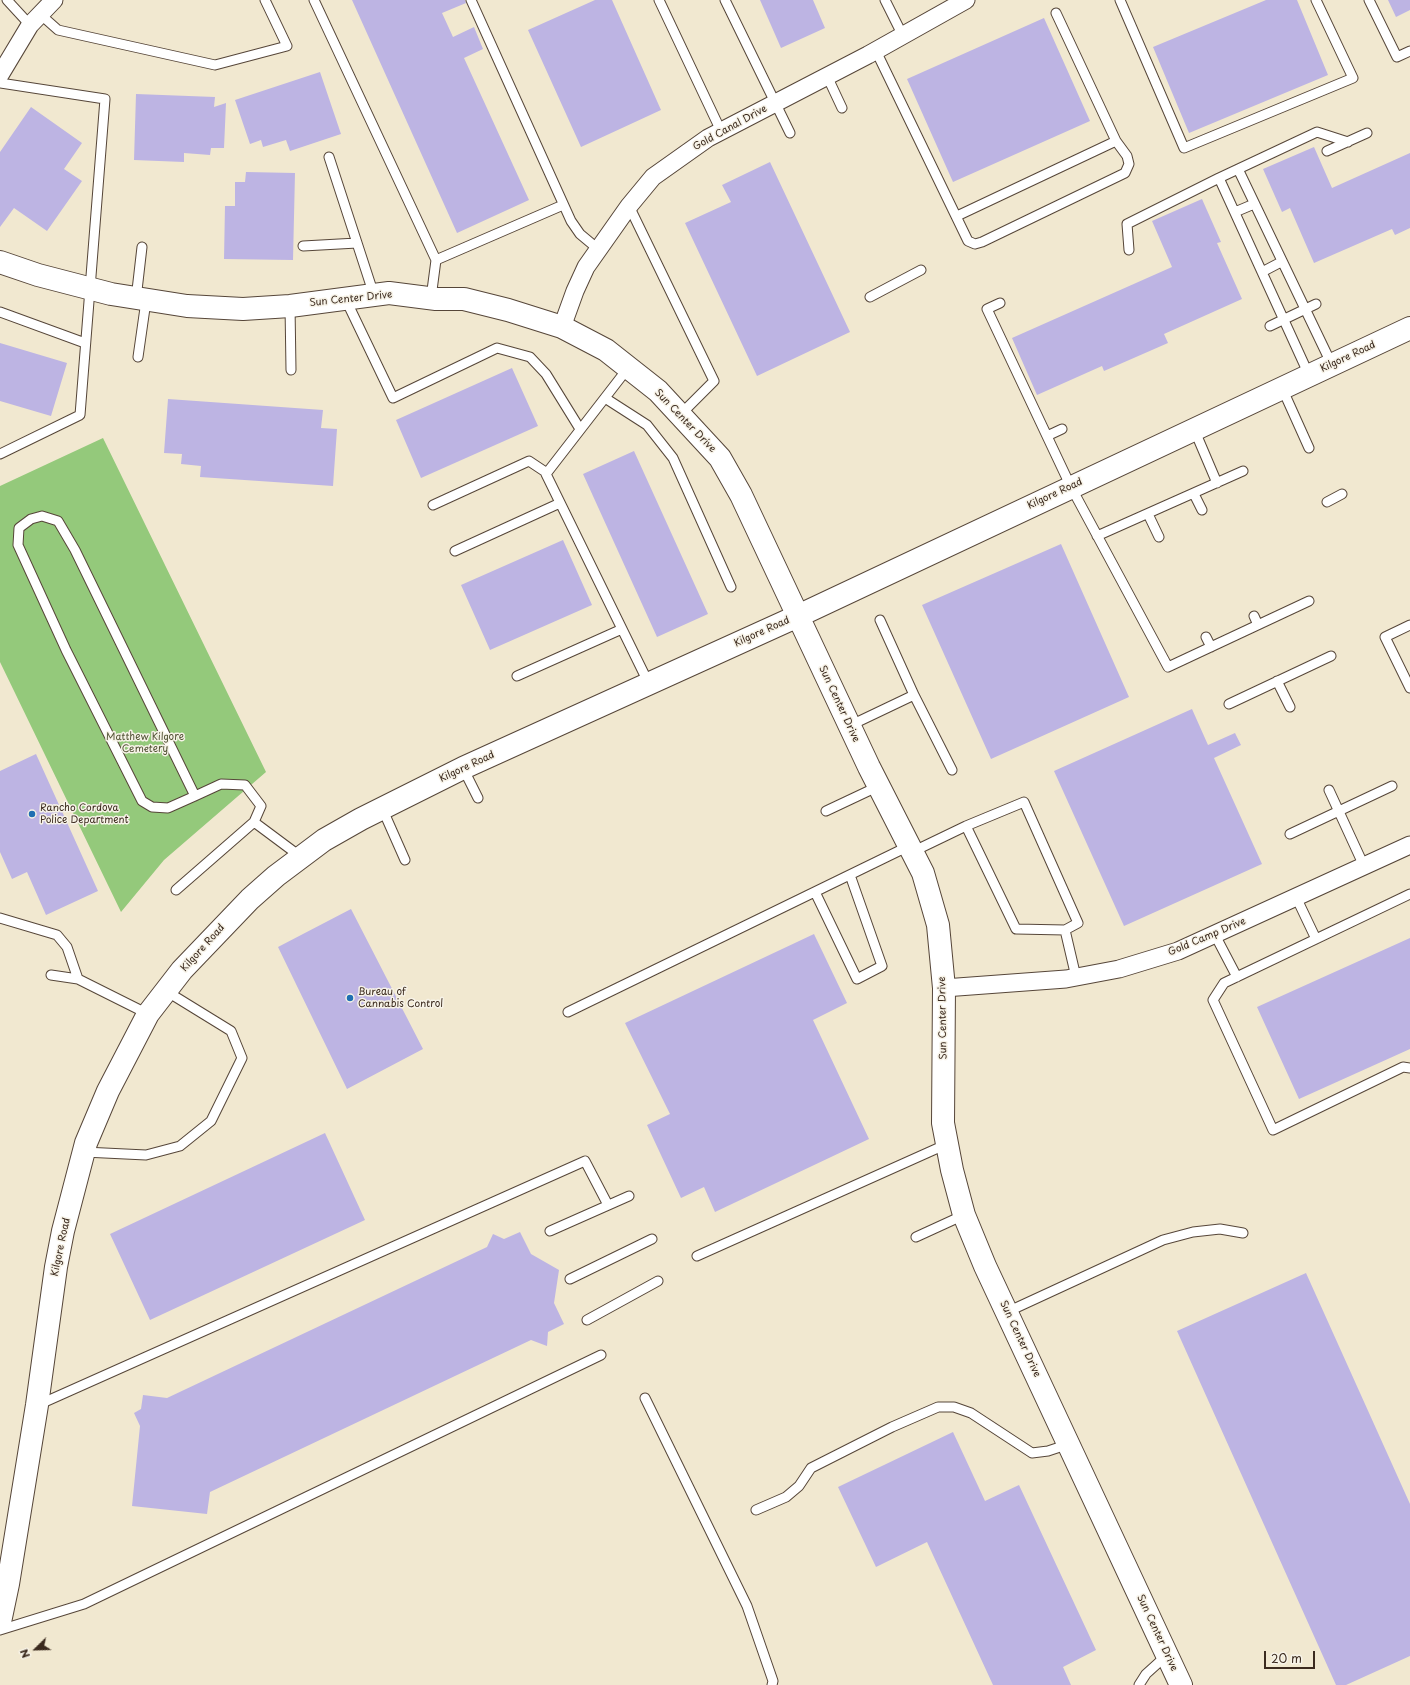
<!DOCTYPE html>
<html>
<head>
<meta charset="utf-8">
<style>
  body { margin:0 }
  #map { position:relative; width:1410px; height:1685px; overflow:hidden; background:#f1e8d0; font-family:"Playpen Sans",sans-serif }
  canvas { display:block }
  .north { position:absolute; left:16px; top:1629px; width:40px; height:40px; -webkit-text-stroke:3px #f7f3e8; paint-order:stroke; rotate:247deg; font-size:11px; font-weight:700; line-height:16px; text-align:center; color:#3b2a1e }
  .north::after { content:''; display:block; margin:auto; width:14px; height:18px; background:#3b2a1e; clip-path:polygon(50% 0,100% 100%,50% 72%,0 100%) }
  .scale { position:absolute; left:1264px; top:1651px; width:51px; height:18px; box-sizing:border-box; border:2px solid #3b2a1e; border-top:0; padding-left:5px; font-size:12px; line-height:14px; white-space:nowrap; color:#3b2a1e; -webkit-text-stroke:3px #f7f3e8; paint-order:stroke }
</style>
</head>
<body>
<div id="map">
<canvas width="1410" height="1685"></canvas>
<div class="north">N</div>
<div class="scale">20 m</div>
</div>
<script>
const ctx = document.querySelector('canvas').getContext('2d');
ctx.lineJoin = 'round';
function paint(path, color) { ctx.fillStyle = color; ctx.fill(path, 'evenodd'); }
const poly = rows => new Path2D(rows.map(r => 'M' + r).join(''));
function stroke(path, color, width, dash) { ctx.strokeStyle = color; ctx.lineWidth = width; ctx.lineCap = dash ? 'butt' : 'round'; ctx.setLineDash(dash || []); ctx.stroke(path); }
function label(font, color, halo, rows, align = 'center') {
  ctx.font = font + ' "Playpen Sans",sans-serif'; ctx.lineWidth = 3; ctx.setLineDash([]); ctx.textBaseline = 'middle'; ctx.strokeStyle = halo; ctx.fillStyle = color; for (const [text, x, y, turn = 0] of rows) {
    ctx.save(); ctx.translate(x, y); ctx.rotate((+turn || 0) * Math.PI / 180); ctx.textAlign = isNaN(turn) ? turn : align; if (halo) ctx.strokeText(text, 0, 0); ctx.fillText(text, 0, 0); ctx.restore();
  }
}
paint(poly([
  [103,438,266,772,164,860,121,912,0,662,0,486]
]), '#94c97b');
paint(poly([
  [352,0,465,0,466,3,442,13,453,37,474,27,483,49,464,58,529,200,457,233],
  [595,0,612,0,661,110,581,147,528,30],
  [760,0,813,0,825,28,781,48],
  [1266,0,1297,0,1328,75,1189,133,1153,47],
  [1388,0,1410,0,1410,10,1396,17],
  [1044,18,1090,121,953,182,907,79],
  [320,72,341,134,290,151,286,140,263,147,261,140,250,144,235,100],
  [136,94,215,97,214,107,226,103,224,148,211,148,210,155,184,153,184,162,134,160],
  [31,107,82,143,64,169,82,181,47,231,14,208,0,227,0,152],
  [1314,147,1332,188,1410,153,1410,228,1395,235,1392,229,1314,263,1290,208,1282,212,1263,169],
  [770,162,850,332,757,376,685,223,731,202,722,185],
  [246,172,295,173,293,260,224,259,225,206,235,206,235,182,245,182],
  [1202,199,1221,242,1217,243,1242,299,1164,334,1168,343,1104,371,1102,366,1037,395,1012,338,1172,267,1152,221],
  [0,343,67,363,51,416,0,401],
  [512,368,538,426,421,478,396,420],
  [168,399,323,410,321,428,337,429,333,486,200,477,201,466,181,464,182,454,164,453],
  [634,451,708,614,657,637,583,474],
  [563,540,592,605,490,650,461,585],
  [1061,544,1129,697,991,759,922,605],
  [1192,709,1208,745,1235,733,1241,745,1214,758,1262,864,1124,926,1054,771],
  [36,754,98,891,46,915,27,872,12,879,0,852,0,771],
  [351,909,423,1049,347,1089,278,947],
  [814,934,847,1003,813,1020,869,1139,715,1212,704,1187,681,1198,647,1125,670,1114,625,1023],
  [1410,938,1410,1049,1299,1099,1257,1007],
  [325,1133,365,1220,150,1320,110,1234],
  [520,1232,531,1254,559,1270,554,1303,564,1324,548,1332,547,1346,531,1340,210,1492,207,1514,132,1506,140,1426,134,1413,141,1409,143,1395,167,1398,487,1247,493,1234,504,1239],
  [1306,1273,1410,1504,1410,1656,1346,1685,1336,1685,1177,1331],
  [953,1432,985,1501,1019,1485,1096,1650,1063,1667,1071,1685,993,1685,927,1542,876,1567,838,1487]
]), '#bdb4e3');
const service = poly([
  [7,0,30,25],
  [314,0,436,260,431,298],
  [471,0,571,221,580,234,598,249],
  [659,0,721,131],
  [725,0,790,133],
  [885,0,903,36],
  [1120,0,1184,148,1353,78,1316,0],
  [1369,0,1397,57,1410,51],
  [40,14,58,30,215,65,287,46,265,0],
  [876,51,968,241,975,244,982,242,1125,173,1129,164,1127,156,1116,141,1056,13],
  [827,76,842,108],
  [0,83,105,99,80,415,0,454],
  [1327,151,1367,133],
  [329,157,374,295],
  [1238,169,1332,365],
  [1219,178,1309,375],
  [629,206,714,381,681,414],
  [1235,212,1254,204],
  [957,216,1116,141],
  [303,246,357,243],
  [1129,250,1127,224,1219,178,1317,132,1348,142],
  [436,260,563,205],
  [1262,272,1281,262],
  [870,297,921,270],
  [345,298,393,398,497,348,530,357,546,374,580,429],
  [136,299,142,247],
  [1000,303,987,309,1071,487,1168,667,1309,601],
  [290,306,291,370],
  [0,312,85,343],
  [1270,326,1316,304],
  [138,357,146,301],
  [628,368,546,474,649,684],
  [1282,388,1309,448],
  [605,398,647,425,673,458,731,587],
  [1194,429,1217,483],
  [1047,436,1062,429],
  [1194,494,1202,510],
  [1327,502,1342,494],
  [433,505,529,461,547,473],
  [1148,514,1159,537],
  [1097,536,1243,471],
  [455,551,560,503],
  [1254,616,1258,625],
  [1410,625,1385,637,1410,688],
  [1206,637,1211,647],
  [517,676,622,629],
  [1277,681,1290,707],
  [914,695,952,770],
  [1229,704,1331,656],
  [849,726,914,695,880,620],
  [463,768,478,798],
  [1329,790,1364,866],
  [195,796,75,550,58,521,42,516,31,519,19,528,18,545,66,650,142,801,152,807,168,808,195,796,221,784,245,785,261,806,254,822],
  [382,808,405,860],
  [826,811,879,786],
  [966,826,1024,802,1078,923,1065,930],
  [1290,834,1392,786],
  [912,852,966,826,1016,929,1065,930,1076,977],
  [176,890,254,822,301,857],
  [815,892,857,979,882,966,850,875],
  [1410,894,1224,983,1213,1000,1273,1130,1403,1067,1410,1068],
  [1296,897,1316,939],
  [0,918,57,935,67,947,78,979],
  [1215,935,1237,977],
  [51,975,78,979,148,1014],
  [568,1012,909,846],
  [84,1152,146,1155,180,1146,211,1121,242,1058,231,1031,166,991],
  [550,1231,629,1196],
  [916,1237,964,1215],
  [697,1256,947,1144],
  [570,1279,652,1239],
  [1007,1312,1163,1240,1193,1232,1220,1229,1243,1233],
  [587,1320,658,1281],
  [645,1398,747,1606,773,1681,772,1685],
  [38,1405,585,1161,608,1205],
  [756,1510,786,1497,799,1486,811,1468,892,1427,938,1407,954,1407,971,1413,1032,1453,1048,1451,1069,1444],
  [0,1630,84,1604,601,1355],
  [1139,1685,1146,1674,1167,1655]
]);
const minor = poly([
  [0,75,30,25,54,0],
  [562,327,575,291,586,267,629,206,653,177,708,138,868,55,966,0],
  [944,988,1066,979,1119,969,1178,951,1410,845]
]);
const tertiary = poly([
  [0,262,38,275,111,294,187,306,243,309,290,306,389,293,436,299,464,299,508,310,562,327,606,350,658,391,720,458,741,495,869,767,923,873,938,925,944,988,943,1123,952,1170,964,1215,985,1266,1181,1685],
  [0,1622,8,1584,37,1405,56,1267,63,1231,86,1143,108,1091,148,1014,182,970,250,899,276,876,324,840,361,819,463,768,798,616,1410,328]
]);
stroke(service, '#564639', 11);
stroke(minor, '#564639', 19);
stroke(tertiary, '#564639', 24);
stroke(service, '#fff', 9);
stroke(minor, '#fff', 17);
stroke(tertiary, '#fff', 22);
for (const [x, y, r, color] of [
  [32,814,4,"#1f6fb2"],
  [350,998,4,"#1f6fb2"]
]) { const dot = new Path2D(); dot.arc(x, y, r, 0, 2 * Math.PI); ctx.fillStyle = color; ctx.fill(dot); stroke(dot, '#f7f3e8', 1.5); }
label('10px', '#3b2a1e', '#f7f3e8', [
  ["Gold Canal Drive",730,128,-29],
  ["Sun Center Drive",351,299,-6],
  ["Kilgore Road",1348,357,-25],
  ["Sun Center Drive",685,421,46],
  ["Kilgore Road",1055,494,-25],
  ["Kilgore Road",762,632,-24],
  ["Sun Center Drive",839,704,65],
  ["Kilgore Road",467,767,-25],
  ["Gold Camp Drive",1207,937,-23],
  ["Kilgore Road",203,948,-48],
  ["Sun Center Drive",943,1018,-91],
  ["Kilgore Road",61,1247,-78],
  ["Sun Center Drive",1020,1339,65],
  ["Sun Center Drive",1157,1633,65]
]);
label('10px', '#515235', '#f7f3e8', [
  ["Matthew Kilgore",145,737],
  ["Cemetery",145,749]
]);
label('10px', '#3b2a1e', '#f7f3e8', [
  ["Rancho Cordova",40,808],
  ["Police Department",40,820],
  ["Bureau of",358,992],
  ["Cannabis Control",358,1004]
], 'left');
</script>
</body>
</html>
